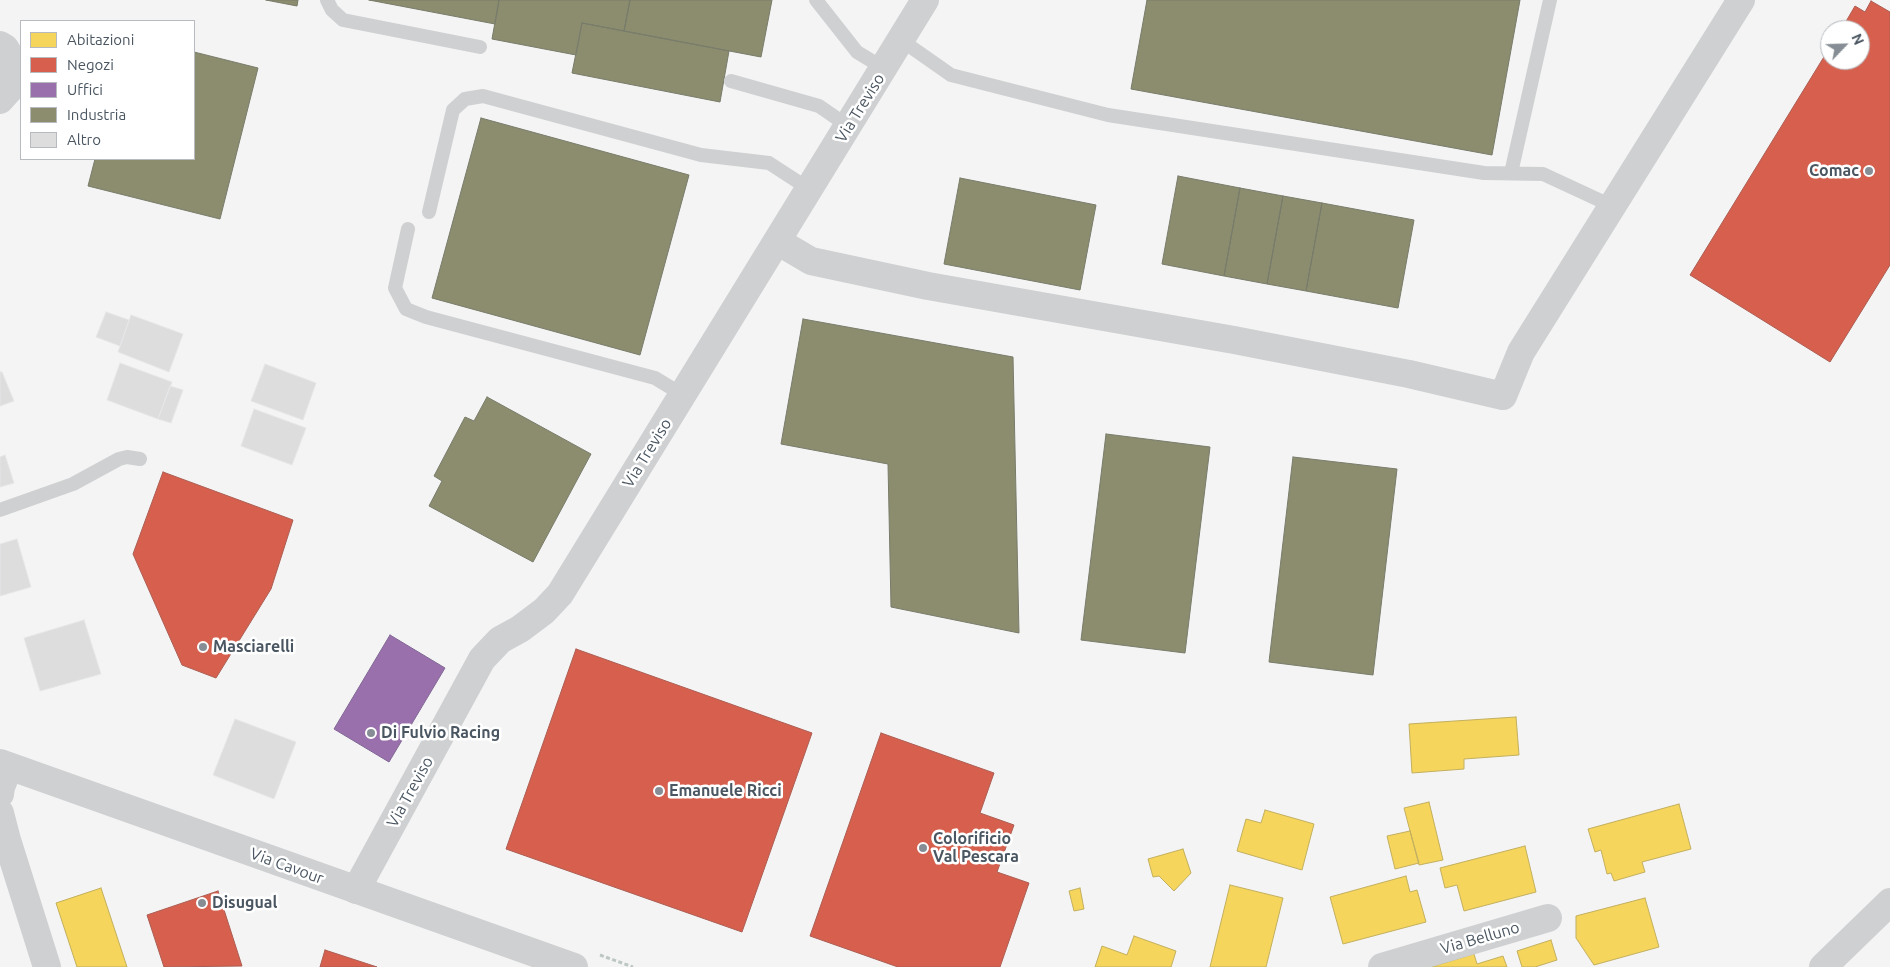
<!DOCTYPE html>
<html>
<head>
<meta charset="utf-8">
<style>
  body { margin:0 }
  #map { position:relative; width:1890px; height:967px; overflow:hidden; background:#f4f4f4; font-family:Ubuntu,sans-serif }
  canvas { display:block }
  .legend { position:absolute; left:20px; top:20px; width:175px; height:140px; box-sizing:border-box; background:#fff; border:1px solid #b7bbc0; margin:0; padding:6px 9px; list-style:none; font-size:15px; color:#4a5661 }
  .legend li { display:flex; align-items:center; gap:10px; height:25px }
  .legend b { width:25px; border:1px solid #b7bbc0 }
  .north { position:absolute; left:1820px; top:20px; width:50px; height:50px; box-sizing:border-box; background:#fff; border:1px solid #b7bbc0; border-radius:50%; rotate:66deg; font-size:14px; font-weight:700; line-height:20px; text-align:center; color:#4a5661 }
  .north::after { content:''; display:block; margin:auto; width:18px; height:22px; background:#868d94; clip-path:polygon(50% 0,100% 100%,50% 72%,0 100%) }
</style>
</head>
<body>
<div id="map">
<canvas width="1890" height="967"></canvas>
<ul class="legend">
<li><b style="height:14px;background:#f6d55c"></b>Abitazioni</li>
<li><b style="height:14px;background:#d6604d"></b>Negozi</li>
<li><b style="height:14px;background:#9970ab"></b>Uffici</li>
<li><b style="height:14px;background:#8c8c6e"></b>Industria</li>
<li><b style="height:14px;background:#ddddde"></b>Altro</li>
</ul>
<div class="north">N</div>
</div>
<script>
const ctx = document.querySelector('canvas').getContext('2d');
ctx.lineJoin = 'round';
function paint(path, color) { ctx.fillStyle = color; ctx.fill(path, 'evenodd'); }
const poly = rows => new Path2D(rows.map(r => 'M' + r).join(''));
function stroke(path, color, width, dash) { ctx.strokeStyle = color; ctx.lineWidth = width; ctx.lineCap = dash ? 'butt' : 'round'; ctx.setLineDash(dash || []); ctx.stroke(path); }
function label(font, color, halo, rows, align = 'center') {
  ctx.font = font + ' Ubuntu,sans-serif'; ctx.lineWidth = 5; ctx.setLineDash([]); ctx.textBaseline = 'middle'; ctx.strokeStyle = halo; ctx.fillStyle = color; for (const [text, x, y, turn = 0] of rows) {
    ctx.save(); ctx.translate(x, y); ctx.rotate((+turn || 0) * Math.PI / 180); ctx.textAlign = isNaN(turn) ? turn : align; if (halo) ctx.strokeText(text, 0, 0); ctx.fillText(text, 0, 0); ctx.restore();
  }
}
const homes = poly([
  [1516,717,1519,755,1464,759,1464,769,1412,773,1409,724,1516,717],
  [1429,802,1443,860,1419,865,1404,808,1429,802],
  [1679,804,1691,849,1642,862,1645,872,1614,881,1611,873,1607,874,1601,850,1595,852,1588,829,1679,804],
  [1265,810,1314,824,1302,870,1237,851,1246,819,1261,823,1265,810],
  [1410,831,1419,863,1395,869,1387,836,1410,831],
  [1525,846,1536,892,1464,911,1457,885,1445,888,1440,868,1525,846],
  [1183,849,1191,873,1174,891,1159,876,1153,877,1148,859,1183,849],
  [1406,876,1410,892,1417,890,1426,922,1343,944,1330,897,1406,876],
  [1230,885,1283,898,1266,967,1210,967,1230,885],
  [101,888,127,967,77,967,56,903,101,888],
  [1080,888,1084,909,1074,911,1069,891,1080,888],
  [1645,898,1659,947,1594,965,1576,938,1576,916,1645,898],
  [1134,936,1176,951,1171,967,1095,967,1102,946,1127,955,1134,936],
  [1551,940,1557,960,1535,967,1522,967,1517,951,1551,940],
  [1474,954,1477,964,1503,956,1507,967,1431,967,1474,954]
]);
paint(homes, '#f6d55c');
stroke(homes, '#c2af5e', 1);
const shops = poly([
  [1871,1,1890,12,1890,265,1830,362,1690,275,1830,47,1830,60,1860,60,1860,30,1841,30,1855,6,1865,12,1871,1],
  [163,472,293,520,271,589,216,678,182,665,133,554,163,472],
  [576,649,812,733,742,932,506,849,576,649],
  [881,733,994,773,980,813,1014,825,997,872,1029,883,1000,967,898,967,810,936,881,733],
  [218,891,242,966,164,967,147,915,218,891],
  [325,950,377,967,320,967,325,950]
]);
paint(shops, '#d6604d');
stroke(shops, '#ac5d53', 1);
const offices = poly([
  [390,635,445,668,389,762,334,729,390,635]
]);
paint(offices, '#9970ab');
stroke(offices, '#816895', 1);
const industry = poly([
  [266,0,298,0,297,6,266,0],
  [369,0,499,0,495,24,369,0],
  [499,0,630,0,624,31,582,23,576,55,492,39,499,0],
  [630,0,772,0,761,57,624,31,630,0],
  [1147,0,1520,0,1492,155,1131,89,1147,0],
  [582,23,729,51,720,102,572,73,582,23],
  [194,52,258,68,220,219,88,186,95,159,194,159,194,52],
  [481,118,689,175,640,355,432,298,481,118],
  [1178,176,1240,188,1224,276,1162,264,1178,176],
  [960,178,1096,205,1080,290,944,264,960,178],
  [1240,188,1283,196,1267,284,1224,276,1240,188],
  [1283,196,1322,203,1306,291,1267,284,1283,196],
  [1322,203,1414,220,1398,308,1306,291,1322,203],
  [803,319,1013,357,1019,633,891,607,888,464,781,444,803,319],
  [487,397,591,454,533,562,429,506,442,481,434,476,465,417,474,421,487,397],
  [1106,434,1210,447,1185,653,1081,640,1106,434],
  [1293,457,1397,469,1373,675,1269,662,1293,457]
]);
paint(industry, '#8c8c6e');
stroke(industry, '#787c6a', 1);
const building = poly([
  [106,312,129,320,120,346,96,337,106,312],
  [131,315,183,334,169,372,118,352,131,315],
  [120,363,172,382,158,419,107,400,120,363],
  [265,364,316,383,303,420,251,401,265,364],
  [0,372,2,372,14,401,0,406,0,372],
  [170,386,183,390,171,423,158,419,170,386],
  [254,409,306,428,292,465,241,446,254,409],
  [5,455,14,483,0,487,0,457,5,455],
  [17,539,31,587,0,596,0,544,17,539],
  [84,620,101,674,40,691,24,638,84,620],
  [235,719,296,742,274,799,213,775,235,719]
]);
paint(building, '#ddddde');
stroke(building, '#e5e6e7', 1);
stroke(poly([
  [600,955,633,967]
]), '#bcc7c4', 3, [4, 2.5]);
stroke(poly([
  [327,0,332,10,343,20,480,47],
  [816,0,857,52,885,69],
  [901,40,951,75,1108,115,1484,173,1543,174,1612,206],
  [731,81,819,106,848,126],
  [1511,173,1550,0],
  [429,212,453,110,465,99,483,96,701,155,769,163,809,189],
  [408,229,395,288,406,309,426,317,655,378,683,395],
  [0,510,73,484,119,459,127,457,140,459]
]), '#ced0d2', 14);
stroke(poly([
  [0,45,5,48,11,58,14,69,14,80,9,90,0,100],
  [777,241,811,261,928,286,1234,340,1409,374,1503,396,1521,352,1741,0],
  [0,794,1,787,9,767],
  [0,813,7,840,47,967],
  [356,890,482,659,500,640,520,629,544,611,560,594,925,0],
  [1382,967,1548,918],
  [1823,967,1890,902]
]), '#ced0d2', 28);
stroke(poly([
  [0,763,574,967]
]), '#ced0d2', 28);
for (const [x, y, r, color] of [
  [1869,171,5,"#868d94"],
  [203,647,5,"#868d94"],
  [371,733,5,"#868d94"],
  [659,791,5,"#868d94"],
  [923,848,5,"#868d94"],
  [202,903,5,"#868d94"]
]) { const dot = new Path2D(); dot.arc(x, y, r, 0, 2 * Math.PI); ctx.fillStyle = color; ctx.fill(dot); stroke(dot, '#fff', 2); }
label('16px', '#4a5661', '#fff', [
  ["Via Treviso",860,108,-58],
  ["Via Treviso",647,453,-58],
  ["Via Treviso",410,792,-61],
  ["Via Cavour",287,866,20],
  ["Via Belluno",1480,938,-16]
]);
label('bold 16px', '#4a5661', '#fff', [
  ["Comac",1859,171,"right"],
  ["Masciarelli",213,647],
  ["Di Fulvio Racing",381,733],
  ["Emanuele Ricci",669,791],
  ["Colorificio",933,839],
  ["Val Pescara",933,857],
  ["Disugual",212,903]
], 'left');
</script>
</body>
</html>
